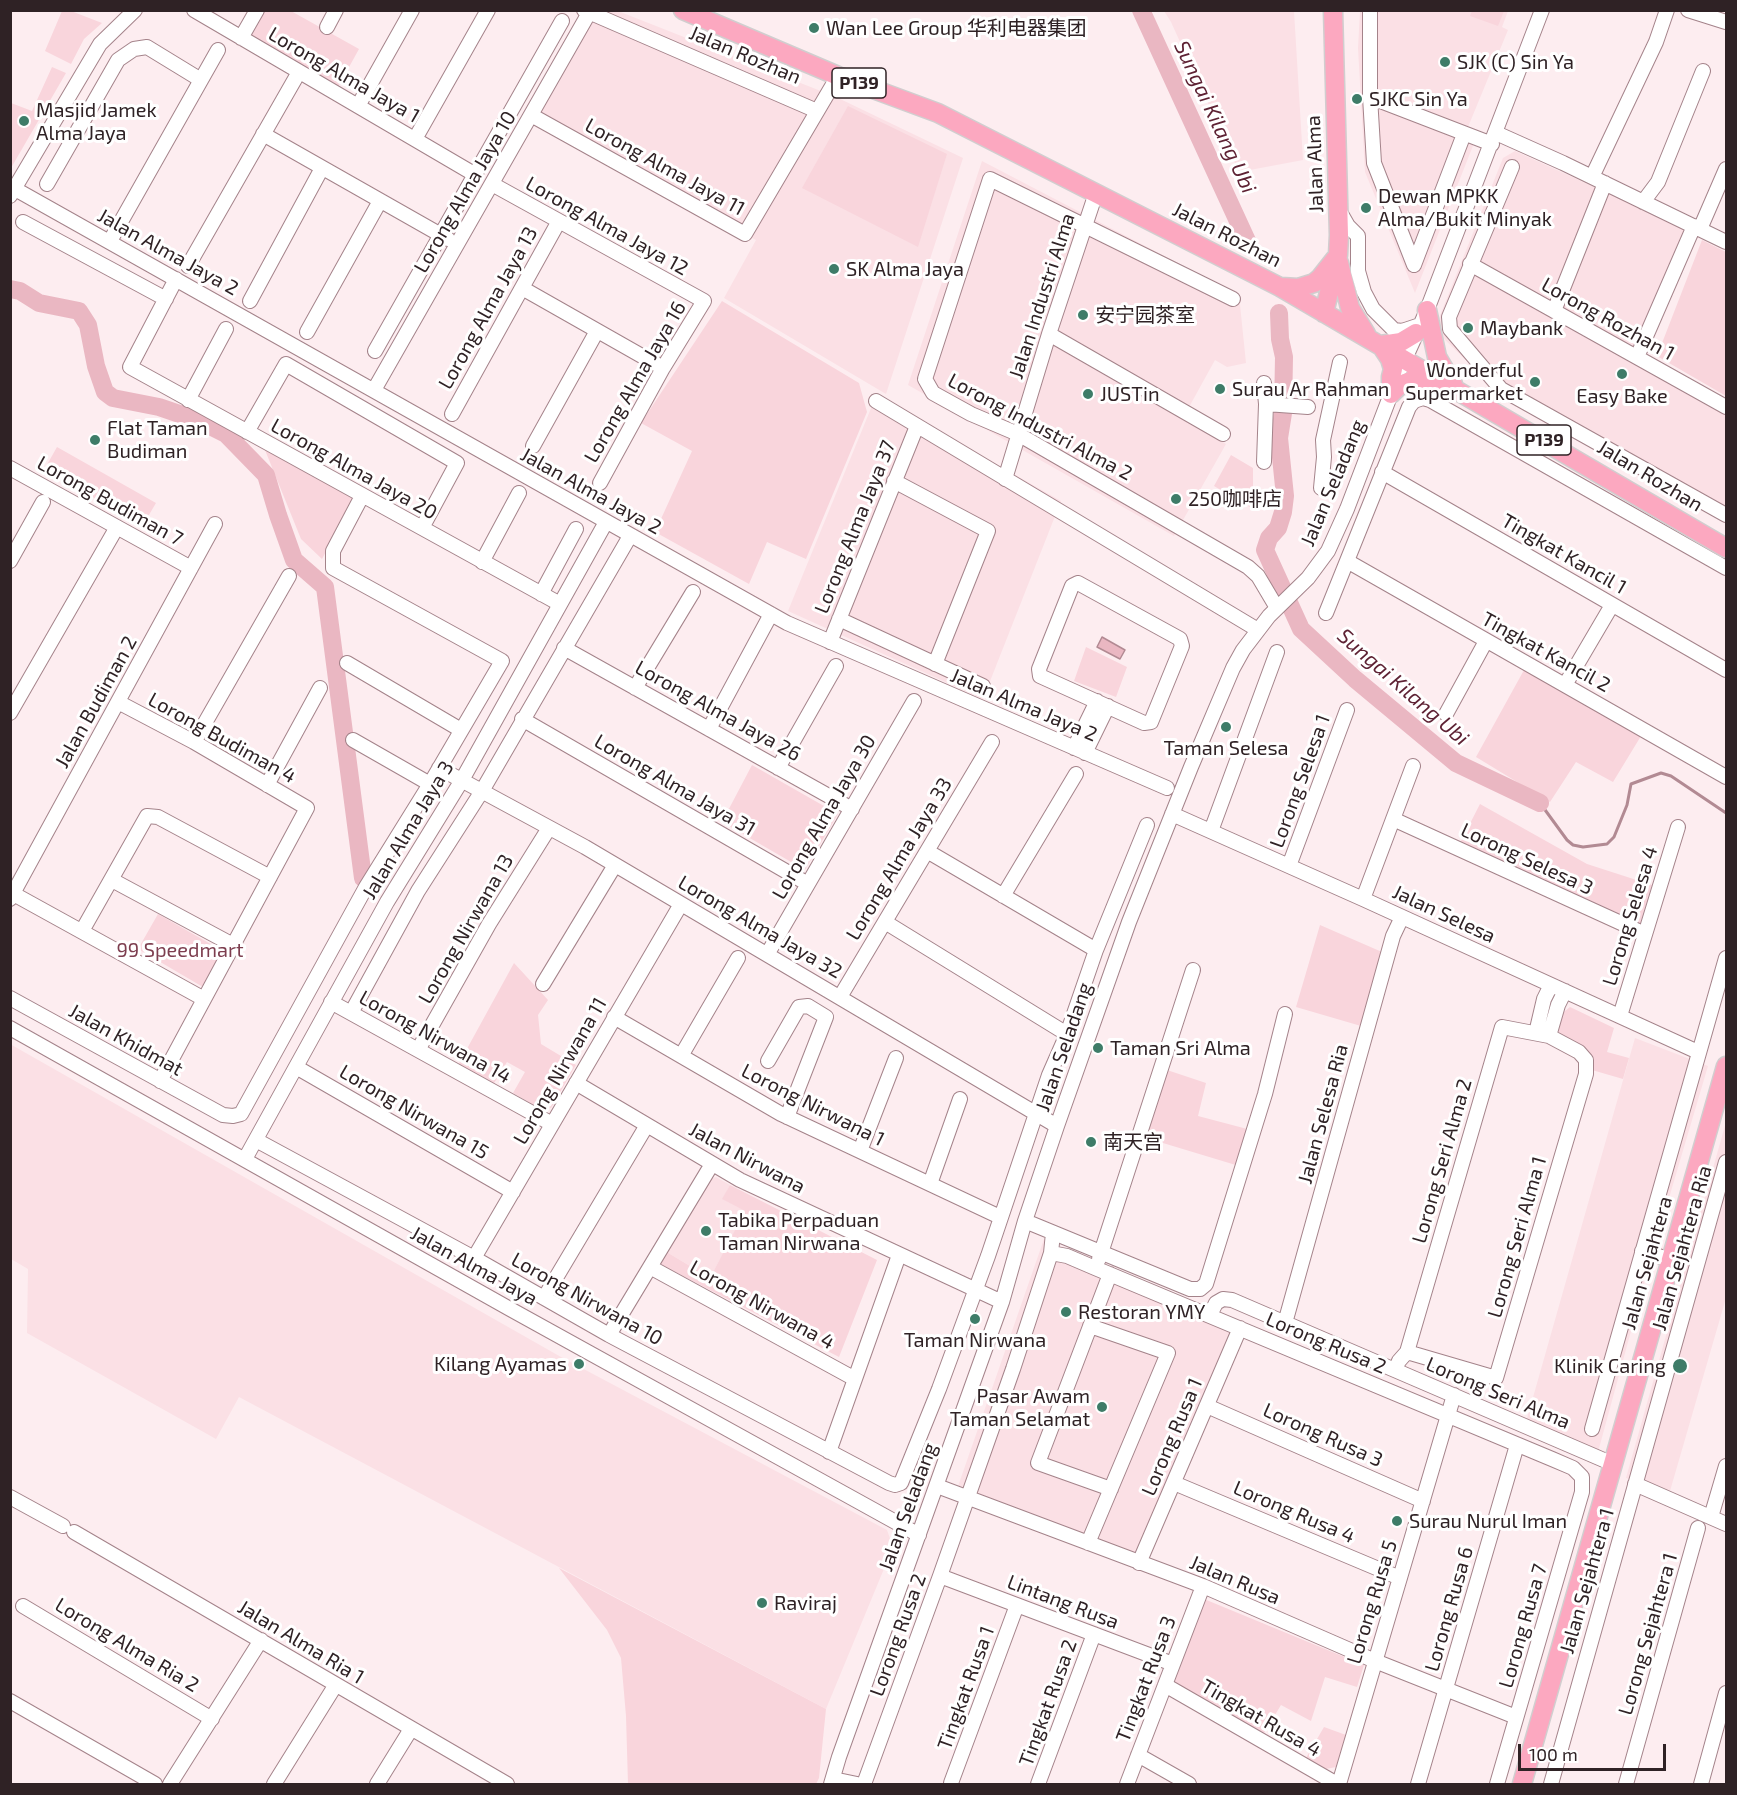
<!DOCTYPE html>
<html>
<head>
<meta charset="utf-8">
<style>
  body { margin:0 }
  #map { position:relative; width:1737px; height:1795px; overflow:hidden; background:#fdedf0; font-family:"Exo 2",sans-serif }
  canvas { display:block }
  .frame { position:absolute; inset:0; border:12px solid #2f2225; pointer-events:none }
  .scale { position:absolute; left:1518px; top:1744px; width:148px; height:27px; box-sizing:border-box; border:3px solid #2f2225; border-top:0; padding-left:8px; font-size:18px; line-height:21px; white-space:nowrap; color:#2f2225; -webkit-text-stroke:4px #fff; paint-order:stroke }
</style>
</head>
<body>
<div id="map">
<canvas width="1737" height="1795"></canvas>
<div class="frame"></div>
<div class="scale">100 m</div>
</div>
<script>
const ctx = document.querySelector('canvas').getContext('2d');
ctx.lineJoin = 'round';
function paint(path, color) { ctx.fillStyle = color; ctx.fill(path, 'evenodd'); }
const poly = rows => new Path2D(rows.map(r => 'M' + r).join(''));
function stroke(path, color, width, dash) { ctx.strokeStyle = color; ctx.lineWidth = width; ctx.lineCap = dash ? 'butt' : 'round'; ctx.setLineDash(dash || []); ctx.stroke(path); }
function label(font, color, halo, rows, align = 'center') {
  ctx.font = font + ' "Exo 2","Noto Sans SC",sans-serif'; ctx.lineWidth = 6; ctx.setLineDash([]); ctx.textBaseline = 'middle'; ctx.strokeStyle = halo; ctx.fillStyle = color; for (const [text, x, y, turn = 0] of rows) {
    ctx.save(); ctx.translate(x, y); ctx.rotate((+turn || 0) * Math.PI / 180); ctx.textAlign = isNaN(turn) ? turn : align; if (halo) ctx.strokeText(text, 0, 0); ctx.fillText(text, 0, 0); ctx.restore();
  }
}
paint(poly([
  [591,11,618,11,836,97,963,158,886,394,724,298,756,240,532,115],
  [1164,11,1294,11,1303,160,1239,172,1171,22],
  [1360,11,1508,11,1502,27,1508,30,1468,127,1437,116,1478,133,1415,293,1365,172,1358,48],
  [1515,151,1685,228,1631,360,1726,413,1726,524,1499,392,1442,337,1439,318,1503,158],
  [982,161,1239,295,1246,363,1227,367,1215,360,1183,418,1226,444,1174,536,908,385],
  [876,396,1061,501,983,699,788,611],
  [1635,1038,1708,1066,1648,1269,1598,1452,1526,1422],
  [10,1044,561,1357,887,1530,893,1547,826,1709,239,1397,216,1439,27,1333,28,1269,11,1259],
  [1726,1122,1726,1298,1670,1491,1626,1478],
  [716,1177,730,1185,723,1199,746,1211,710,1278,665,1251,702,1183],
  [1044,1239,1242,1322,1140,1562,956,1492]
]), '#fbe0e5');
paint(poly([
  [62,11,71,11,102,23,84,39,71,64,45,51],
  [263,11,291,11,359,49,338,87,249,35],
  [1472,11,1472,10,1504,11,1498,26,1470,16],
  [52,67,66,73,11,168,11,103,32,111],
  [848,106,947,154,918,247,802,188],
  [1702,240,1726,252,1726,396,1657,356],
  [722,301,859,383,867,412,806,559,767,542,749,584,655,532,692,451,641,423],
  [57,447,156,503,143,525,44,470],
  [265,450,354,499,322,559,301,539],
  [1231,455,1253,468,1253,509,1214,486],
  [1086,647,1127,667,1116,697,1074,681],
  [1524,670,1641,736,1613,782,1576,762,1550,802,1476,757],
  [752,765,838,814,805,870,722,822],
  [1480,804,1587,864,1652,885,1640,925,1460,843],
  [158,914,223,951,203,987,138,949],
  [1320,925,1382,952,1361,1026,1296,1007],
  [514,963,548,1000,538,1015,541,1044,576,1065,551,1108,542,1110,513,1093,525,1072,507,1062,493,1085,457,1067],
  [1570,1007,1614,1028,1607,1052,1629,1058,1623,1079,1592,1070,1592,1057,1585,1049,1561,1036,1557,1029,1560,1015],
  [1167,1070,1206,1083,1198,1116,1251,1130,1239,1166,1153,1140,1150,1135,1144,1133],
  [730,1185,877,1260,839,1357,658,1263,665,1251,710,1278,745,1211,722,1199],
  [559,1568,826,1709,819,1778,816,1784,628,1784,626,1716,621,1658,607,1630],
  [1204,1599,1364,1665,1357,1687,1325,1677,1311,1721,1281,1705,1264,1733,1170,1682],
  [1324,1727,1346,1735,1336,1767,1326,1769,1306,1758]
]), '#f9d5dc');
const water = poly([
  [1102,637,1125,650,1120,659,1097,647,1102,637]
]);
paint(water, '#eab7c2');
stroke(water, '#b28a93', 1.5);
stroke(poly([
  [1540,803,1567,840,1573,845,1583,847,1607,844,1614,837,1627,805,1631,784,1661,773,1671,776,1726,813]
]), '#b28a93', 3);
stroke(poly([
  [1141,10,1248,243],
  [10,289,20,291,39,303,79,311,88,325,96,366,105,392,113,398,159,407,200,421,226,434,266,475,278,515,294,560,325,587,363,878],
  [1279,313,1280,339,1284,357,1283,413,1279,438,1285,496,1283,512,1278,528,1269,538,1265,550,1301,629,1355,679,1456,763,1540,803]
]), '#eab7c2', 18);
const minor = poly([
  [194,10,474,174],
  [584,10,817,111],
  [1370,10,1370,97,1374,163,1414,265],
  [1688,10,1726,22],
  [327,27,336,10],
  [241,38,257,10],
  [1370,97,1492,144],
  [358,106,412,10],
  [531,115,745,234,838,76],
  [1496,133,1563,163,1726,242],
  [263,134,448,239],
  [415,139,488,10],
  [1512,167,1449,317,1450,329,1501,389,1726,515],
  [1592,177,1656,42,1667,10],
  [47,184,118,60,134,49,147,47,201,80],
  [492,184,704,301,663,368,600,483],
  [15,189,787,623,1167,788],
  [10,196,100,44,135,10],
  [1643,202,1658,182,1703,71],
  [1340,212,1348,226,1358,236,1358,271,1364,292,1373,309,1394,330,1402,331,1417,326],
  [23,222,166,299],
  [1700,229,1726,169],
  [110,241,218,50],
  [1470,264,1726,407],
  [1414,265,1464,134],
  [188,266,299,72],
  [176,279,130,367,560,604],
  [522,288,663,368],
  [1233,299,990,179,925,379,933,393,971,414,1018,434,1248,567,1258,576,1277,608],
  [250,301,322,168],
  [1554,311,1605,183],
  [307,332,380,201],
  [1049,334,1223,434],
  [375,351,562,21],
  [1637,357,1694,226],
  [1401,368,1427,310,1542,10],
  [1264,383,1266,404,1264,462],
  [374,390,589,13],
  [188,400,226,329],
  [876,401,1258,630],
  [1266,404,1308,407],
  [452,414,559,221],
  [247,432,286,364,457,463,422,528],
  [533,446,597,331],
  [10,468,191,568],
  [1382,472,1726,670],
  [1005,479,1049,334,1096,193],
  [894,481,988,531,935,664],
  [1321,488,1324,457,1323,440,1340,362],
  [10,561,43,502],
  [1347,561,1726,777],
  [482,562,519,493],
  [1078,583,1180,639,1182,646,1151,722,1144,723,1040,676,1039,669,1072,586,1078,583],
  [541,594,576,529],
  [1326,613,1409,407,1414,401,1423,398,1430,400,1726,568],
  [839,619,983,686],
  [830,642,917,426],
  [564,648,852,809],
  [347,663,461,730],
  [1565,685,1612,605],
  [635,688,693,592],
  [118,702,194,742,307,808,160,1081],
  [10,713,117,527],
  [1446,714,1486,641],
  [522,719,808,884],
  [709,729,771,614],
  [353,740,430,784],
  [194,742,289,576],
  [1074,748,1097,701],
  [1085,753,1108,706],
  [439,768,585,847,1057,1126],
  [778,768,836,666],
  [267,785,320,688],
  [1172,814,1363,899,1698,1052],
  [1393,819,1645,934],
  [1211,831,1277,652],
  [927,851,1096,950],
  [1289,866,1347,710],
  [112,880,233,945],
  [10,892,204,999],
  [1003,896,1076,774],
  [10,899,215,524],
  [1363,899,1413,766],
  [885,922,1067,1034],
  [82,931,147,816,158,817,270,877],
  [768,953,914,701],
  [543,984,615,865],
  [840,997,992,742],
  [10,998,223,1115,233,1116,241,1114,366,887,430,784,502,661,333,568,333,551,362,496],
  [331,1002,552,1124],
  [351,1013,418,891,482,791,630,536],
  [1620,1016,1678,827],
  [614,1017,781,1114,1000,1217],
  [10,1028,510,1309,919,1535],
  [1536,1033,1544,999,1551,985],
  [1549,1036,1558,1005,1565,991],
  [418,1050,489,924,549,828],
  [681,1056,738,958],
  [768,1061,799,1007,808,1006,826,1017,787,1117],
  [296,1067,513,1192],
  [576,1083,740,1180,1002,1302],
  [256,1140,474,1258,609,1335,889,1483,895,1485,901,1483,939,1389,988,1256,1049,1075,1067,1034,1096,950,1147,825],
  [860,1151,896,1058],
  [245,1159,387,902,462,780,606,522],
  [930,1184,960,1099],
  [1025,1221,1190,1289,1200,1289,1206,1284,1265,1094,1285,1014],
  [1642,1251,1671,1260],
  [1051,1253,1067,1256,1095,1268,1552,1459,1573,1468,1582,1477,1582,1492,1497,1784],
  [474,1258,681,904],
  [1099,1259,1193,970],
  [650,1267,855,1379],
  [1110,1274,1038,1463,1111,1489],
  [544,1298,647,1125],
  [1210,1315,1216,1303,1223,1299,1232,1300,1613,1464],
  [1285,1323,1393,936,1402,917],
  [609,1335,712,1164],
  [1395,1370,1399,1361,1407,1352,1502,1027,1549,1036,1579,1052,1586,1060,1586,1074,1496,1378,1407,1352],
  [1207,1406,1423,1501],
  [1592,1429,1726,958],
  [829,1452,899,1255],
  [1174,1483,1400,1578],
  [1635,1484,1726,1524],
  [937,1486,1203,1586,1375,1661,1516,1717],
  [10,1497,63,1526],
  [1711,1517,1726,1466],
  [74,1532,507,1784],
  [1088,1543,1168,1353,1090,1326],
  [1139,1563,1240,1328],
  [940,1576,1173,1664],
  [23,1606,212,1719],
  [1165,1685,1337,1784],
  [10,1701,155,1784],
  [1138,1755,1189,1784],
  [833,1779,857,1784],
  [951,1783,1017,1605],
  [170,1784,261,1640],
  [274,1784,335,1686],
  [377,1784,411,1729],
  [831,1784,839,1757,1002,1302,1025,1221,1057,1126,1129,922,1191,767,1233,668,1243,650,1269,616,1308,578,1328,551,1347,509,1394,386],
  [864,1784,940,1576,1013,1369,1051,1253,1053,1233],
  [1038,1784,1094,1634],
  [1127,1784,1203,1586],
  [1339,1784,1454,1395],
  [1418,1784,1517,1445],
  [1551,1784,1726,1162],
  [1626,1784,1698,1528],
  [1701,1784,1726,1693]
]);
const major = poly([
  [683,10,838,76,938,113,1280,287,1726,548],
  [1339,263,1350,308,1366,334],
  [1281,287,1298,288,1314,283,1320,278,1335,259],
  [1427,310,1437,357,1453,384],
  [1324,313,1338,255,1339,235,1333,10],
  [1381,345,1401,342,1416,333],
  [1382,347,1390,359,1393,369,1391,377,1391,394],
  [1391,394,1400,385,1415,379,1437,386],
  [1522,1784,1726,1066]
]);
stroke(minor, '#a4838a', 16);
stroke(major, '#d1cecf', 21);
stroke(minor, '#fff', 14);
stroke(major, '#fca8c0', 18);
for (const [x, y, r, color] of [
  [814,28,6,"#3e7c68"],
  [1445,62,6,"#3e7c68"],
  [1357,99,6,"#3e7c68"],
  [24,121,6,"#3e7c68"],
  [1366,208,6,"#3e7c68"],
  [834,269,6,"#3e7c68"],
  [1083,315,6,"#3e7c68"],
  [1468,328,6,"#3e7c68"],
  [1622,374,6,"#3e7c68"],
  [1535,382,6,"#3e7c68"],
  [1220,389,6,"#3e7c68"],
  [1088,394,6,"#3e7c68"],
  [95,440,6,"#3e7c68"],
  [1176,499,6,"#3e7c68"],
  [1226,727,6,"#3e7c68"],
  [1098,1048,6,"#3e7c68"],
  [1091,1142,6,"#3e7c68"],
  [706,1231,6,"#3e7c68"],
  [1066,1312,6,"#3e7c68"],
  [975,1319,6,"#3e7c68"],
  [579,1364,6,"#3e7c68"],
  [1680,1366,8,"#3e7c68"],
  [1102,1407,6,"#3e7c68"],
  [1397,1521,6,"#3e7c68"],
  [762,1603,6,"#3e7c68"]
]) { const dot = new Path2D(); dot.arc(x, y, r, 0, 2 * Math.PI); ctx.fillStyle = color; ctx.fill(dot); stroke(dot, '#fff', 2); }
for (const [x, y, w] of [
  [859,83,54],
  [1544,440,54]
]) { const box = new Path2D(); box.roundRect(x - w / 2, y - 15, w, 30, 4.5); ctx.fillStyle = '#fff'; ctx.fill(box); stroke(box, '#2f2225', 1.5); }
label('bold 18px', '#2f2225', null, [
  ["P139",859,83],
  ["P139",1544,440]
]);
label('20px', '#2f2225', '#fff', [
  ["Wan Lee Group 华利电器集团",826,28],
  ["SJK (C) Sin Ya",1457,62],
  ["SJKC Sin Ya",1369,99],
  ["Masjid Jamek",36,110],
  ["Alma Jaya",36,133],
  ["Dewan MPKK",1378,196],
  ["Alma/Bukit Minyak",1378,219],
  ["SK Alma Jaya",846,269],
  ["安宁园茶室",1095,315],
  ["Maybank",1480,328],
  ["Wonderful",1523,370,"right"],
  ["Supermarket",1523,393,"right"],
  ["Surau Ar Rahman",1232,389],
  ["JUSTin",1100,394],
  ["Easy Bake",1622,396,"center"],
  ["Flat Taman",107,428],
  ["Budiman",107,451],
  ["250咖啡店",1188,499],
  ["Taman Selesa",1226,748,"center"],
  ["Taman Sri Alma",1110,1048],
  ["南天宫",1103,1142],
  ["Tabika Perpaduan",718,1220],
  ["Taman Nirwana",718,1243],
  ["Restoran YMY",1078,1312],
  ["Taman Nirwana",975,1340,"center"],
  ["Kilang Ayamas",567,1364,"right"],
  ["Klinik Caring",1666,1366,"right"],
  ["Pasar Awam",1090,1396,"right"],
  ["Taman Selamat",1090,1419,"right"],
  ["Surau Nurul Iman",1409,1521],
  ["Raviraj",774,1603]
], 'left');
label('20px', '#2f2225', '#fff', [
  ["Jalan Rozhan",745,55,23],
  ["Lorong Alma Jaya 1",344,75,30],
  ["Jalan Alma",1315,164,-92],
  ["Lorong Alma Jaya 11",665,167,29],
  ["Lorong Alma Jaya 10",465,192,-60],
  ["Lorong Alma Jaya 12",607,226,29],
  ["Jalan Rozhan",1227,235,27],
  ["Jalan Alma Jaya 2",168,252,29],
  ["Jalan Industri Alma",1042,296,-72],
  ["Lorong Alma Jaya 13",488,308,-61],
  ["Lorong Rozhan 1",1608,319,29],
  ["Lorong Alma Jaya 16",635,382,-60],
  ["Lorong Industri Alma 2",1040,427,28],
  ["Lorong Alma Jaya 20",354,469,29],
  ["Jalan Rozhan",1650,476,31],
  ["Jalan Seladang",1333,483,-67],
  ["Jalan Alma Jaya 2",591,491,29],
  ["Lorong Budiman 7",110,501,29],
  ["Lorong Alma Jaya 37",855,527,-68],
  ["Tingkat Kancil 1",1564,554,30],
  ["Tingkat Kancil 2",1546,652,29],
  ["Jalan Budiman 2",96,702,-61],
  ["Jalan Alma Jaya 2",1024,705,23],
  ["Lorong Alma Jaya 26",718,711,29],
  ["Lorong Budiman 4",222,738,29],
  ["Lorong Selesa 1",1300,781,-70],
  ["Lorong Alma Jaya 31",675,785,30],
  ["Lorong Alma Jaya 30",824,817,-60],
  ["Jalan Alma Jaya 3",408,830,-59],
  ["Lorong Alma Jaya 33",899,859,-59],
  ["Lorong Selesa 3",1527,859,25],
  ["Jalan Selesa",1444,914,25],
  ["Lorong Selesa 4",1630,916,-73],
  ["Lorong Alma Jaya 32",760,927,30],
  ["Lorong Nirwana 13",466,929,-60],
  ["Lorong Nirwana 14",435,1037,29],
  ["Jalan Khidmat",126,1040,29],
  ["Jalan Seladang",1064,1047,-71],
  ["Lorong Nirwana 11",560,1071,-60],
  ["Lorong Nirwana 1",813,1105,27],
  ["Lorong Nirwana 15",414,1112,30],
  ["Jalan Selesa Ria",1323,1114,-75],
  ["Jalan Nirwana",747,1158,28],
  ["Lorong Seri Alma 2",1442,1161,-74],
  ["Lorong Seri Alma 1",1517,1237,-74],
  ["Jalan Sejahtera Ria",1682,1248,-74],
  ["Jalan Sejahtera",1647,1263,-74],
  ["Jalan Alma Jaya",474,1266,29],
  ["Lorong Nirwana 10",587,1299,29],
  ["Lorong Nirwana 4",762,1305,29],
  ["Lorong Rusa 2",1326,1343,23],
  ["Lorong Seri Alma",1498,1393,23],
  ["Lorong Rusa 3",1323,1435,24],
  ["Lorong Rusa 1",1172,1437,-67],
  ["Jalan Seladang",908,1507,-70],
  ["Lorong Rusa 4",1294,1512,23],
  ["Jalan Rusa",1235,1580,23],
  ["Jalan Sejahtera 1",1587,1581,-74],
  ["Lintang Rusa",1063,1602,21],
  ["Lorong Rusa 5",1372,1602,-73],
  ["Lorong Rusa 6",1449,1609,-74],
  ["Lorong Rusa 7",1523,1626,-74],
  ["Lorong Sejahtera 1",1648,1634,-74],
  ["Lorong Rusa 2",898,1635,-70],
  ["Jalan Alma Ria 1",301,1642,31],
  ["Lorong Alma Ria 2",127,1645,31],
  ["Tingkat Rusa 3",1146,1679,-69],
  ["Tingkat Rusa 1",966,1688,-70],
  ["Tingkat Rusa 2",1048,1703,-70],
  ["Tingkat Rusa 4",1261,1718,30]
]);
label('20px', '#7d3e4f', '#fff', [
  ["99 Speedmart",180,950]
]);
label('italic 21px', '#5e2234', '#fff', [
  ["Sungai Kilang Ubi",1215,117,65],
  ["Sungai Kilang Ubi",1403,687,41]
]);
</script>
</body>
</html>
